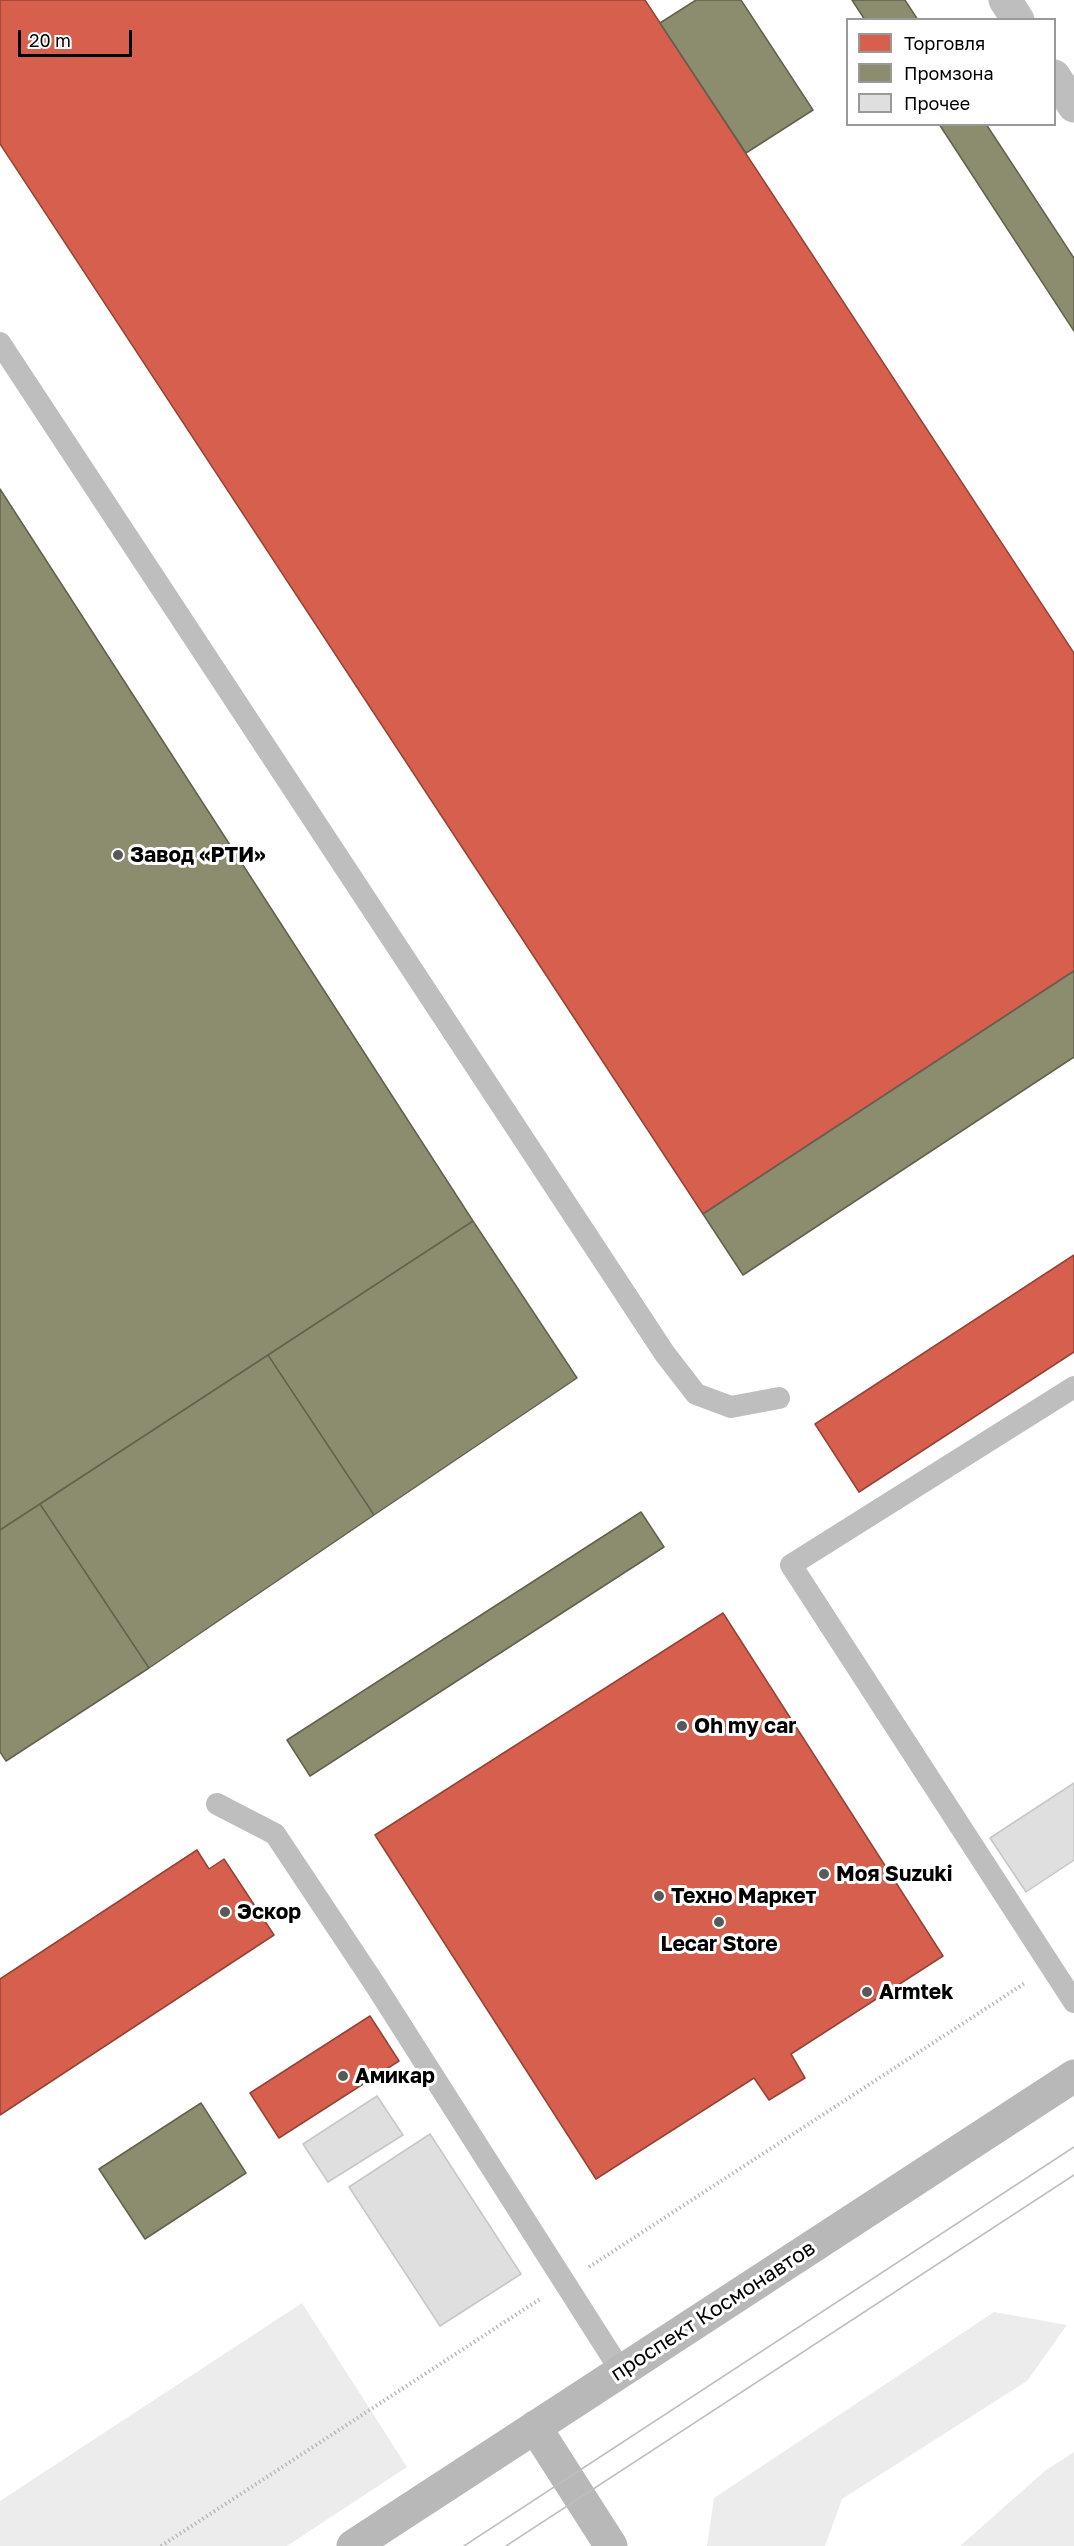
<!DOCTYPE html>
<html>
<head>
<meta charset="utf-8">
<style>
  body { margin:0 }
  #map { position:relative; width:1074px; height:2546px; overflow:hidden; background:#fff; font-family:"Golos Text",sans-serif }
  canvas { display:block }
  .legend { position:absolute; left:846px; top:18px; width:210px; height:108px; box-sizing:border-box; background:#fff; border:2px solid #999; margin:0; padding:8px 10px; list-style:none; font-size:18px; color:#000 }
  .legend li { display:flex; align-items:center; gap:12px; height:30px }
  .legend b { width:30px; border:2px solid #999 }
  .scale { position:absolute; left:18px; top:30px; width:114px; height:27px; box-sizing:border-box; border:3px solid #000; border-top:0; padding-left:8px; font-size:18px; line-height:21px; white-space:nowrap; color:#000; -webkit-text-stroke:4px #fff; paint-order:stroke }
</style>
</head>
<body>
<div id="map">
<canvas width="1074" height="2546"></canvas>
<ul class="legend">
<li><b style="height:16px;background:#d6604d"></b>Торговля</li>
<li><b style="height:16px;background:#8c8c6e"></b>Промзона</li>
<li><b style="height:16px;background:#dfdfdf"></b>Прочее</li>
</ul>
<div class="scale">20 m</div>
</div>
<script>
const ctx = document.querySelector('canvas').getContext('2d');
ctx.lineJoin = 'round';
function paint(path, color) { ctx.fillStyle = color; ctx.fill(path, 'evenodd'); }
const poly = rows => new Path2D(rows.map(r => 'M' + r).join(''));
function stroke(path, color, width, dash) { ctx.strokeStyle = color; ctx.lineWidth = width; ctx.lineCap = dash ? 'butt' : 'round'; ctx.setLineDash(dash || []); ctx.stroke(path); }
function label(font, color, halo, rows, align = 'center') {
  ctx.font = font + ' "Golos Text",sans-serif'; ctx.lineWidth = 6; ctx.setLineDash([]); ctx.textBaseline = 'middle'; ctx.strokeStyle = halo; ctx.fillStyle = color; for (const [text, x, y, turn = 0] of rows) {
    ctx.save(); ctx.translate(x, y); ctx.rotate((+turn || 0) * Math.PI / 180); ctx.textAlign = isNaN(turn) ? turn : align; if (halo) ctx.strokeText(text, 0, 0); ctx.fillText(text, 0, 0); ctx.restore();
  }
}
paint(poly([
  [302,2303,407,2467,287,2546,0,2546,0,2501],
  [994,2312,1067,2325,1027,2381,842,2499,825,2546,707,2546,714,2498],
  [1074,2452,1074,2546,960,2546,1046,2470]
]), '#ececec');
const shops = poly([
  [0,0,645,0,1074,653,1074,971,703,1214,0,144,0,0],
  [1074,1255,1074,1352,859,1492,815,1424,1074,1255],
  [723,1613,943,1956,791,2054,805,2078,769,2100,754,2078,596,2179,375,1835,723,1613],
  [197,1850,209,1869,224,1859,274,1935,0,2115,0,1979,197,1850],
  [370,2016,399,2061,279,2138,250,2093,370,2016]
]);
paint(shops, '#d6604d');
stroke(shops, '#964336', 1.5);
const industry = poly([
  [696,0,741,0,813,110,746,153,660,23,696,0],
  [852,0,905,0,918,20,865,20,852,0],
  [939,124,986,124,1074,258,1074,331,939,124],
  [0,489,473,1221,0,1530,0,489],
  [1074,971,1074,1057,743,1275,703,1214,1074,971],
  [473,1221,577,1378,374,1515,268,1355,473,1221],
  [268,1355,374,1515,149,1668,40,1504,268,1355],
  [40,1504,149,1668,6,1761,0,1752,0,1530,40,1504],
  [641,1512,664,1547,310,1776,287,1740,641,1512],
  [201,2103,246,2173,145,2239,99,2169,201,2103]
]);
paint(industry, '#8c8c6e');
stroke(industry, '#62624d', 1.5);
const building = poly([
  [1074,1783,1074,1860,1026,1892,990,1838,1074,1783],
  [377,2096,403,2135,328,2182,303,2144,377,2096],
  [430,2134,521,2274,440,2326,349,2187,430,2134]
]);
paint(building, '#dfdfdf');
stroke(building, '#c7c7c7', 1.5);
stroke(poly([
  [589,2267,1025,1983],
  [161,2546,540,2299]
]), '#b9b9b9', 4, [1.5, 3]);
stroke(poly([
  [0,343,665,1354,696,1394,731,1407,779,1398],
  [1074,1387,791,1565,1074,2002],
  [217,1804,275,1834,376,1986,621,2371]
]), '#bebebe', 22);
stroke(poly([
  [1005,0,1018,20],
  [1054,76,1074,106]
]), '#bebebe', 33);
stroke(poly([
  [535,2427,611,2546],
  [353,2546,1074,2076]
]), '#b8b8b8', 33);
stroke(poly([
  [464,2546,1074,2147],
  [506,2546,1074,2175]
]), '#bebebe', 1.5);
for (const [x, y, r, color] of [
  [118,855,6,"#595959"],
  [682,1726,6,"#595959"],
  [824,1874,6,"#595959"],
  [659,1896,6,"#595959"],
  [225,1912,6,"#595959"],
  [719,1922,6,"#595959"],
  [867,1992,6,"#595959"],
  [343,2076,6,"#595959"]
]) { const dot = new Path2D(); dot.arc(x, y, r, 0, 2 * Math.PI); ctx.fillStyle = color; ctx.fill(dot); stroke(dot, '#fff', 2); }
label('bold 21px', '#000', '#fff', [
  ["Завод «РТИ»",130,855],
  ["Oh my car",694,1726],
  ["Моя Suzuki",836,1874],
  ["Техно Маркет",671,1896],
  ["Эскор",237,1912],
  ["Lecar Store",719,1944,"center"],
  ["Armtek",879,1992],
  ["Амикар",355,2076]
], 'left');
label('21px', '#000', '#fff', [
  ["проспект Космонавтов",713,2311,-33]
]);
</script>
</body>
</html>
